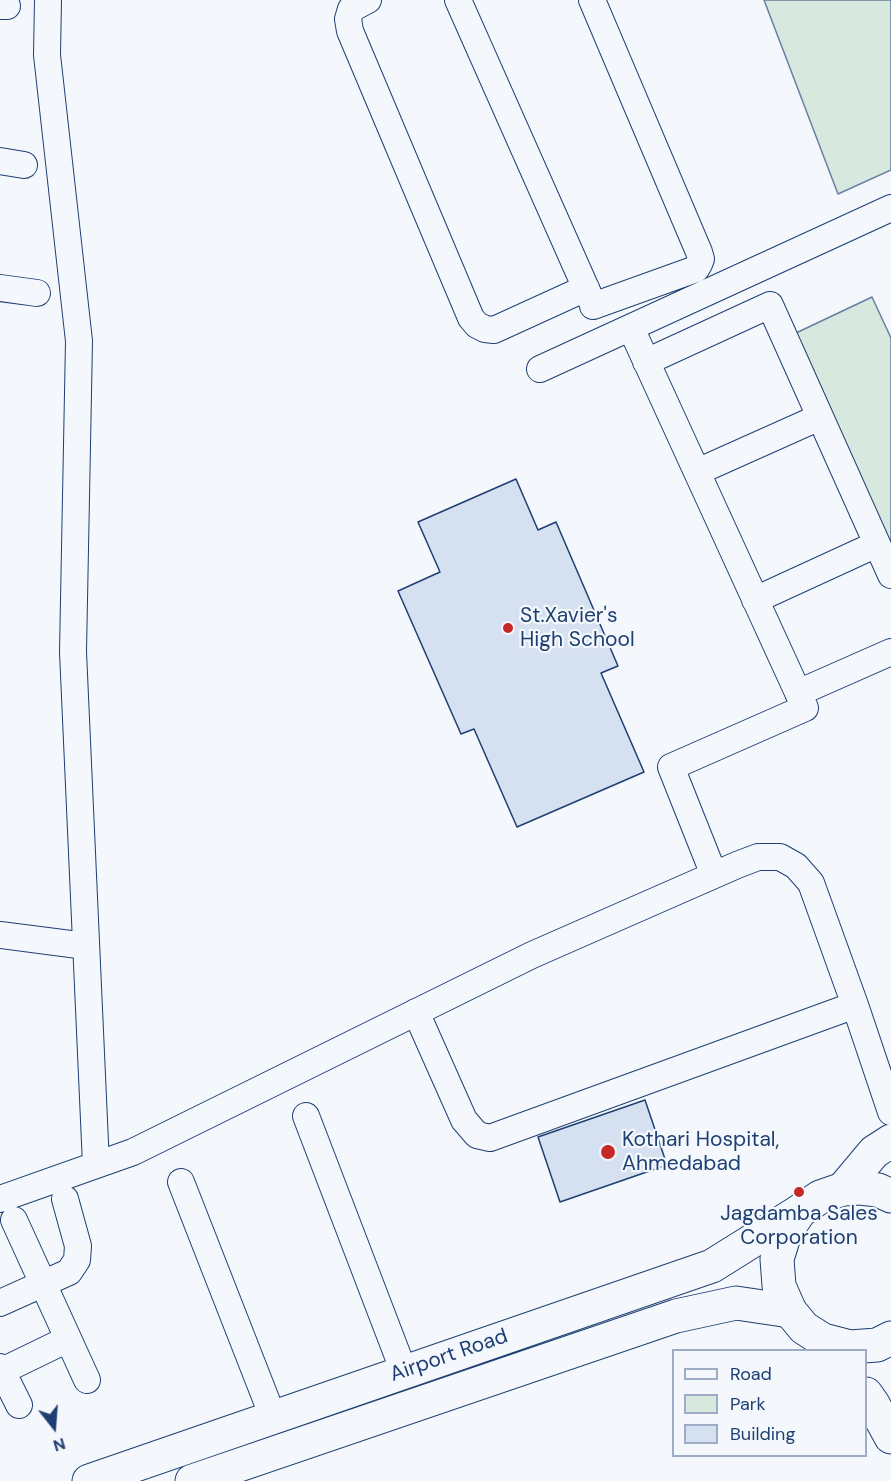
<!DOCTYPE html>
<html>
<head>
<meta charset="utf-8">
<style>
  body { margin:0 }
  #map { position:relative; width:891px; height:1481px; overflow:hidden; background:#f4f7fb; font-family:"DM Sans",sans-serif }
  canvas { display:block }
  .legend { position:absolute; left:672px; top:1349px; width:195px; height:108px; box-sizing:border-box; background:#f4f7fb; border:2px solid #9eadc5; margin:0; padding:8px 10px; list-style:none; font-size:18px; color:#1d3f73 }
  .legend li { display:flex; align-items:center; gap:12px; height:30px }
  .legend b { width:30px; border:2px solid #9eadc5 }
  .north { position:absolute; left:24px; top:1397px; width:60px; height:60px; -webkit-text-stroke:4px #f4f7fb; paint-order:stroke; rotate:163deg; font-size:16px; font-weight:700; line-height:24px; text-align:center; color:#1d3f73 }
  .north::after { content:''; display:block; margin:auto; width:21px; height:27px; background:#1d3f73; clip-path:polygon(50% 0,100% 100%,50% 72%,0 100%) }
</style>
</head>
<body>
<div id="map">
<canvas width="891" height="1481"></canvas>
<ul class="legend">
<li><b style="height:8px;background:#f4f7fb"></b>Road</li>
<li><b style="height:16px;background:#d7e8df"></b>Park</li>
<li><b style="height:16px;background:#d5e0f0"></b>Building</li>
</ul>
<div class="north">N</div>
</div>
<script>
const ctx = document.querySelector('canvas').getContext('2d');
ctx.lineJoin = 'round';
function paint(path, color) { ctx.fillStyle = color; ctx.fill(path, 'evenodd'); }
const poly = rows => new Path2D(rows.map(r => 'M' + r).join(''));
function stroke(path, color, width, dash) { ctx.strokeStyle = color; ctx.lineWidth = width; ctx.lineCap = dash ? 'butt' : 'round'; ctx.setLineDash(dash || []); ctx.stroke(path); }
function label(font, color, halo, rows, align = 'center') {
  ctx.font = font + ' "DM Sans",sans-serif'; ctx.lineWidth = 4.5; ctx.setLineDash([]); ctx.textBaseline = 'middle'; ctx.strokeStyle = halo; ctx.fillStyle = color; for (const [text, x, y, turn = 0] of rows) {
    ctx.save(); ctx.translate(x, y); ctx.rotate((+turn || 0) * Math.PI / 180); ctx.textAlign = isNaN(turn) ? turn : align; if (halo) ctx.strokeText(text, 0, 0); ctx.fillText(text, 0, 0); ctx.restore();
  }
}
const green = poly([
  [764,0,891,0,891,170,838,194,764,0],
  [872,297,891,338,891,560,777,342,872,297]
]);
paint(green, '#d7e8df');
stroke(green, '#687fa3', 1.5);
const building = poly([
  [516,479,538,530,556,522,618,666,601,673,644,772,517,827,474,729,461,734,398,591,440,572,418,522,516,479],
  [645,1100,667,1165,560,1202,538,1137,645,1100]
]);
paint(building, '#d5e0f0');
stroke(building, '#1d3f73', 1.5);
const street = poly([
  [48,0,47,55,79,341,73,652,96,1165],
  [368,0,351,9,348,19,350,31,471,318,477,325,485,329,494,330,586,288],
  [458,0,592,302],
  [592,0,699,252,701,259,699,264,696,269,593,306],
  [0,6,7,6],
  [0,161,24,165],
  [0,288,37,293],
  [631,328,805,708,671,767,714,875],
  [646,362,770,305,891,575],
  [540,369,891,208],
  [697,472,820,417],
  [755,600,877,544],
  [798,693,891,652],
  [0,935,86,946],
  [416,1012,464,1120,477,1135,490,1138,855,1005],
  [306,1116,404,1372],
  [181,1182,273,1417],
  [0,1199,133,1152,532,955,737,865,758,857,780,857,796,866,811,883,855,1005,891,1112],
  [14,1220,87,1380],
  [0,1303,69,1272,77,1260,78,1246,65,1199],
  [0,1367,19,1405],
  [0,1372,68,1339]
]);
const secondary = poly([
  [843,1189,874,1152,891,1141],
  [89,1481,712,1266,800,1211],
  [192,1481,676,1316,736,1303,790,1311]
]);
const primary = poly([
  [891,1196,878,1190,860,1188,843,1189,820,1197,800,1211,785,1233,777,1259,779,1286,790,1311,804,1328,823,1340,850,1347,877,1345,891,1338],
  [866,1394,873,1404,891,1437]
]);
stroke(street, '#1d3f73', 28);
stroke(secondary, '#1d3f73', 35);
stroke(primary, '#1d3f73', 35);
stroke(street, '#f4f7fb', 26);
stroke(secondary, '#f4f7fb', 33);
stroke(primary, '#f4f7fb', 33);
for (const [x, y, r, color] of [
  [508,628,6,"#c62828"],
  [608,1152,8,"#c62828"],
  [799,1192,6,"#c62828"]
]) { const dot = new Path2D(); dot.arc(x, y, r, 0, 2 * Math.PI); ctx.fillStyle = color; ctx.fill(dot); stroke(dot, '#f4f7fb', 2); }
label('21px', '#1d3f73', '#f4f7fb', [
  ["St.Xavier's",520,616],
  ["High School",520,640],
  ["Kothari Hospital,",622,1140],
  ["Ahmedabad",622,1164],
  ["Jagdamba Sales",799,1214,"center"],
  ["Corporation",799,1238,"center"]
], 'left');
label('21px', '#1d3f73', '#f4f7fb', [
  ["Airport Road",449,1356,-19]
]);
</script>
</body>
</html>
